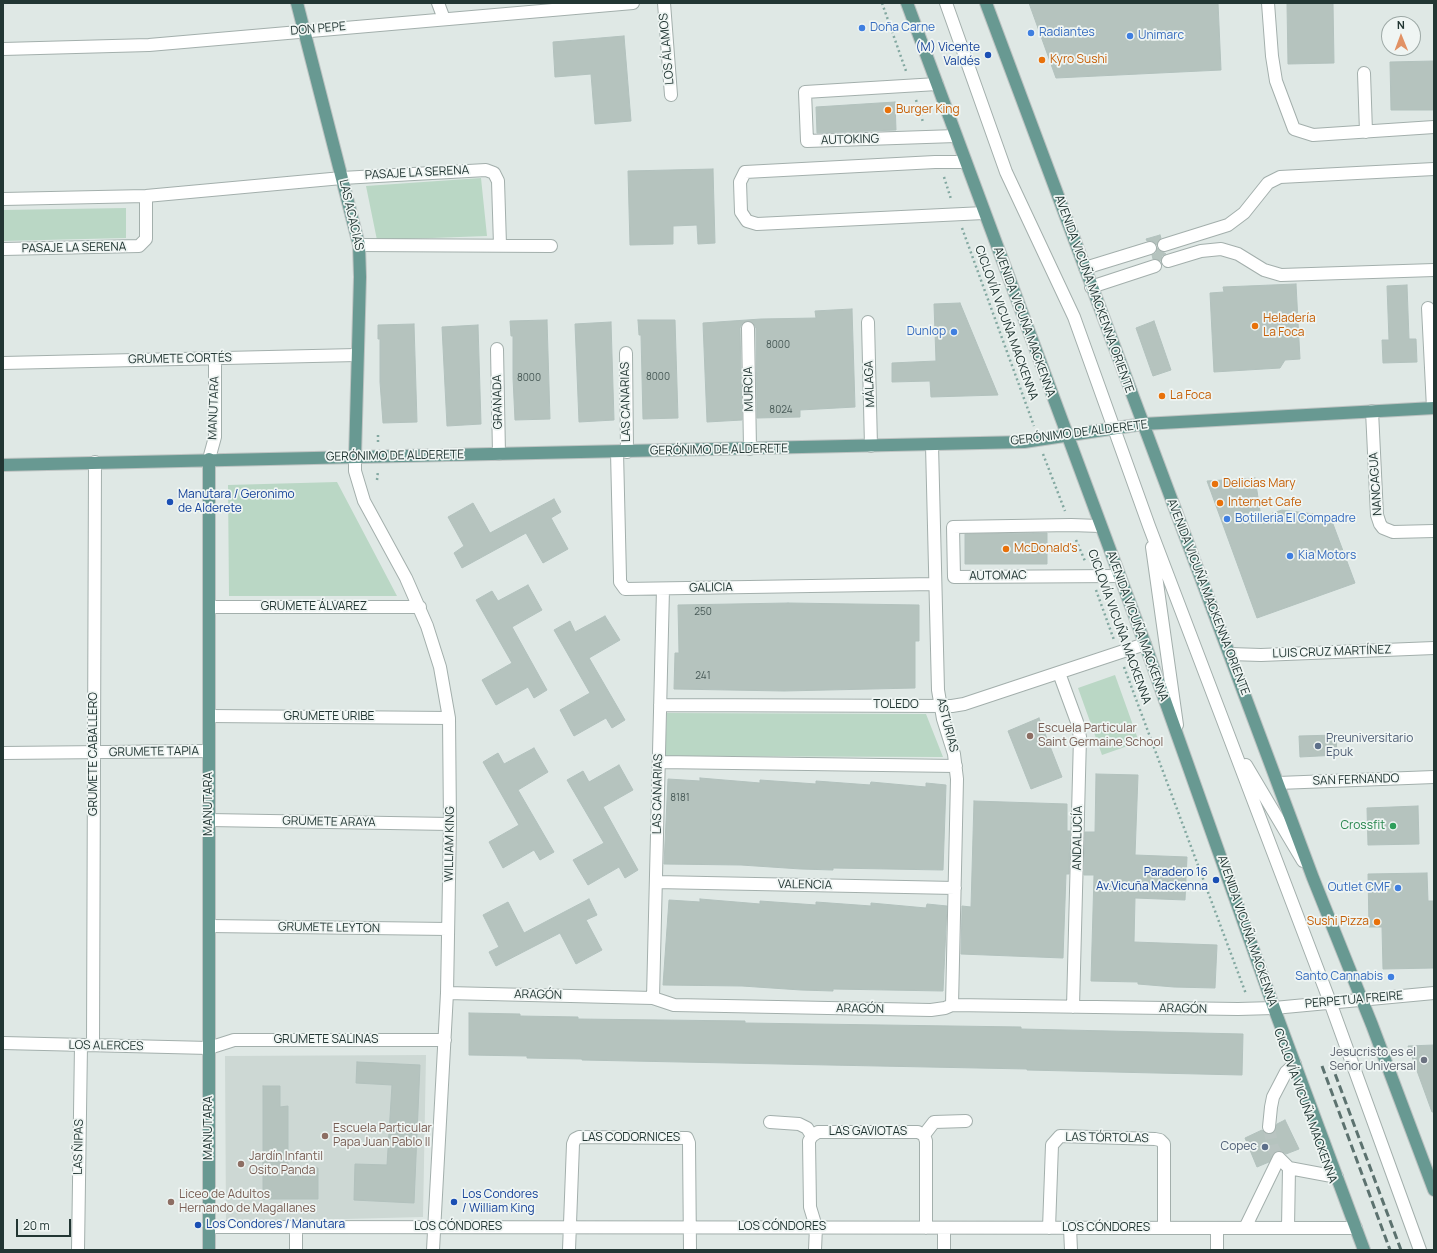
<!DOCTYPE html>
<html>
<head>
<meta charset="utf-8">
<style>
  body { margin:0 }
  #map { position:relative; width:1437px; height:1253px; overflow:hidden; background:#dfe8e5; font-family:Manrope,sans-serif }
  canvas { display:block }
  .frame { position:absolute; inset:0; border:4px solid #223633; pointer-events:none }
  .north { position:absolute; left:1381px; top:16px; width:40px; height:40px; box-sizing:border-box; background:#eff5f3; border:1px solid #9da9a6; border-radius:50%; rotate:359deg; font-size:11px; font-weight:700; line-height:16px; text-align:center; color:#223633 }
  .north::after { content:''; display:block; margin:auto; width:14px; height:18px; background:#e19164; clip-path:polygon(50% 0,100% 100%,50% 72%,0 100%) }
  .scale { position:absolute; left:16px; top:1219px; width:55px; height:18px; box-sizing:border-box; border:2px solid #223633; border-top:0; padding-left:5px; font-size:12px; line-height:14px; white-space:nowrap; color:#223633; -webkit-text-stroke:3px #eff5f3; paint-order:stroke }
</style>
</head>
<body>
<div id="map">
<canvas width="1437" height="1253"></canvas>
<div class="frame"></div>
<div class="north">N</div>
<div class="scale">20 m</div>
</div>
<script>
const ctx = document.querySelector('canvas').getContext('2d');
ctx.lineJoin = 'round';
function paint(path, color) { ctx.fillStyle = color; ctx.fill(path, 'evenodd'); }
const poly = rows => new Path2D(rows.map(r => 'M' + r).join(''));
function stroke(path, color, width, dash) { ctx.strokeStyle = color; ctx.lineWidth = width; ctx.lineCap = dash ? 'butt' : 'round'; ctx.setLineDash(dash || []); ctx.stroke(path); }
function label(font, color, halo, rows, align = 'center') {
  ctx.font = font + ' Manrope,sans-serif'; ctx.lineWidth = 3.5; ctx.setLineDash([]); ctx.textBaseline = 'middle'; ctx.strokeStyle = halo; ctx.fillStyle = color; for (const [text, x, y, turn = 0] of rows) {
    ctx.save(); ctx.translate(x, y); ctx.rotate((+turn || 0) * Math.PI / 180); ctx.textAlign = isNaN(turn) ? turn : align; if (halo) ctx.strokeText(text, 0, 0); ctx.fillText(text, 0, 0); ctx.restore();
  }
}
paint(poly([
  [426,1055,423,1217,226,1222,225,1056]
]), '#cdd8d4');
paint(poly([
  [481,178,487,236,377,240,366,186],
  [126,208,126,238,3,241,3,210],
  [337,482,397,596,229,596,228,485],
  [1115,675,1139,742,1102,755,1078,688],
  [667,713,926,714,943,757,665,756]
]), '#bad7c5');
const building = poly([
  [1029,3,1218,3,1221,70,1056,78,1029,3],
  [1287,3,1333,3,1334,63,1288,64,1287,3],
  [624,36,631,121,595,124,591,74,555,77,553,42,624,36],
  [1434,61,1434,110,1391,110,1390,62,1434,61],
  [895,102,896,130,817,133,816,107,895,102],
  [713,169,715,243,698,244,697,225,673,226,673,244,630,245,628,171,713,169],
  [1160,235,1161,238,1157,245,1152,241,1147,241,1146,239,1160,235],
  [1157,248,1166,254,1162,256,1161,261,1153,259,1152,255,1156,253,1157,248],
  [1296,284,1300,359,1285,360,1280,368,1214,372,1210,293,1224,292,1223,287,1296,284],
  [1407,285,1409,339,1416,339,1417,362,1383,363,1382,340,1389,340,1387,286,1407,285],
  [960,303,998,395,931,397,930,381,892,382,892,363,936,361,934,304,960,303],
  [852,309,855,407,800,410,800,417,757,418,756,328,752,322,747,321,742,324,740,328,742,420,707,422,703,323,761,319,816,318,815,311,852,309],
  [547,320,550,419,515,420,513,378,513,336,511,336,510,321,547,320],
  [638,320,675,320,678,418,643,419,641,335,639,335,638,320],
  [1154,321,1171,370,1153,376,1136,328,1154,321],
  [611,322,614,420,579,422,575,324,611,322],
  [414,324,417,422,383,423,380,382,380,339,378,339,378,325,414,324],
  [478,325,481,424,447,426,442,327,478,325],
  [1255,478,1261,517,1282,510,1330,516,1355,583,1257,618,1207,481,1255,478],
  [554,499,561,512,551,518,568,549,543,563,526,533,462,568,454,553,464,546,448,517,473,503,490,533,554,499],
  [1033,533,1047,533,1047,564,965,564,965,534,1033,533],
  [528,585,542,610,512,627,547,690,534,698,528,687,496,705,482,680,512,663,476,600,492,591,498,601,528,585],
  [788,603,919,605,919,641,915,641,915,688,784,691,674,689,675,653,679,653,678,605,788,603],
  [605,616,620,640,589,658,625,720,612,728,606,718,574,736,560,710,590,693,554,630,570,621,575,632,605,616],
  [1039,718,1062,777,1031,789,1008,731,1039,718],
  [1336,735,1337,755,1300,757,1299,736,1336,735],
  [534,748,548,772,518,790,554,852,540,860,534,850,503,868,489,842,519,825,483,762,498,753,504,764,534,748],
  [619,765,633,790,603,807,638,870,625,878,619,867,588,885,573,860,604,843,567,780,583,771,589,782,619,765],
  [1096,774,1138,775,1135,855,1187,857,1185,900,1135,898,1134,942,1217,945,1215,988,1174,987,1138,984,1138,982,1091,981,1094,875,1084,875,1085,832,1095,832,1096,774],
  [700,778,760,783,760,780,816,784,816,781,870,785,871,782,926,787,926,783,946,785,943,870,833,868,833,870,801,869,741,865,664,864,668,779,700,781,700,778],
  [974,801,1067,804,1067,831,1070,831,1069,874,1066,874,1063,958,961,954,962,906,971,907,974,801],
  [1418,806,1419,844,1368,845,1367,808,1418,806],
  [1427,873,1428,901,1434,901,1434,968,1383,969,1382,927,1369,927,1368,874,1427,873],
  [589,899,597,915,586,920,602,950,576,964,560,933,496,966,489,952,499,947,483,915,508,902,524,933,589,899],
  [700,899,760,904,760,901,816,905,816,902,871,906,871,903,926,908,927,904,947,906,943,991,833,989,833,991,801,990,742,986,663,985,669,900,700,902,700,899],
  [469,1013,520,1014,520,1016,578,1017,578,1019,745,1021,745,1023,1021,1027,1021,1029,1243,1034,1242,1075,1027,1070,1027,1069,582,1060,582,1059,527,1058,527,1056,469,1055,469,1013],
  [1434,1045,1434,1112,1432,1112,1408,1046,1434,1045],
  [357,1062,420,1065,414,1203,354,1200,355,1164,387,1165,392,1085,356,1083,357,1062],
  [263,1086,280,1086,280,1107,288,1106,288,1167,318,1168,318,1199,263,1199,263,1086],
  [1285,1120,1299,1149,1286,1154,1281,1151,1275,1152,1269,1162,1257,1167,1245,1138,1262,1130,1265,1133,1272,1134,1275,1131,1277,1124,1285,1120]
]);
paint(building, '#b5c3be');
stroke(building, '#b2c1bd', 1);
stroke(poly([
  [1269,1127,1273,1148,1279,1158]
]), '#b9c4c1', 12, [12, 6]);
const minor = poly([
  [438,3,444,19],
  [664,3,671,95],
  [946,3,1006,172,1074,317,1149,526,1330,1002,1420,1250],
  [1268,3,1272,56,1276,81,1294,129,1313,135,1434,127],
  [3,49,149,45,633,3],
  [1364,73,1366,132],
  [937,84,805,92,807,141,956,136],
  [965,162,935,162,745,172,740,182,741,212,747,221,757,224,984,213],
  [3,199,146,196,342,178,486,170,494,173,498,181,500,245],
  [359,245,551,246],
  [1164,245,1228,225,1244,213,1268,183,1280,177,1434,169],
  [3,249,139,246,146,239,146,196],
  [1168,261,1201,251,1221,249,1238,254,1264,270,1281,275,1434,270],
  [1085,268,1150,248],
  [1091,287,1155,266],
  [1428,308,1433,408],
  [868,322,871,446],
  [748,328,750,449],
  [497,349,499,454],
  [626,353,627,452],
  [3,363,357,355],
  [1372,411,1377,515,1380,524,1383,528,1393,532,1434,531],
  [932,445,938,690,943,719,954,754,957,779,952,1005],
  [617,452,620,578,620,582,625,589,935,584],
  [355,457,355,471,364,501,406,578,427,626,440,667,449,718,450,824,447,993,433,1250],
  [209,459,215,437,215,358],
  [1100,526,1071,525,953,527,954,577,1119,576],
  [1152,547,1177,725],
  [209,607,420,607],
  [1230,654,1261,655,1434,648],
  [1059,673,1077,722,1080,737,1073,1007],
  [660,705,952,706,964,704,1145,644],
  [209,716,449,718],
  [3,753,209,751],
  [659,762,956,766],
  [1246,765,1303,861],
  [1278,783,1434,777],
  [209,820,450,824],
  [656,882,955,888],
  [209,926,448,929],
  [447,993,653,998,674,1005,931,1010,945,1008,952,1005,1238,1009,1274,1008,1434,993],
  [653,998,663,589],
  [3,1043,209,1048,234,1040,445,1040],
  [93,1045,95,462],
  [770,1122,799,1124,807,1128,812,1136],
  [1269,1127,1271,1107,1273,1097,1286,1072,1295,1064],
  [924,1135,934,1122,966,1121],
  [209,1227,1356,1228],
  [296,1227,296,1250],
  [944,1228,944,1250],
  [1049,1228,1052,1145,1060,1136,1155,1139,1160,1140,1164,1144,1164,1228],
  [1070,1228,1071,1250],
  [1217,1228,1217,1250],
  [1245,1228,1279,1158,1289,1168,1337,1177],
  [1288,1228,1289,1168],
  [78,1250,81,1045],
  [569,1250,573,1144,575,1139,579,1137,687,1138,689,1143,690,1250],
  [815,1250,816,1227,810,1207,809,1141,812,1136,818,1132,918,1132,924,1135,926,1141,926,1228]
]);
const major = poly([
  [297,3,359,245,360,277,355,457],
  [907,3,1145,644,1274,1008,1364,1250],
  [986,3,1313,878,1372,1025,1434,1190],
  [209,459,209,1250],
  [3,465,1024,442,1143,424,1434,408]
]);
stroke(minor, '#a3afac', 14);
stroke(major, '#bdc3c2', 14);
stroke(poly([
  [882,3,906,71],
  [916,100,923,122],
  [944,177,951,199],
  [962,228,1034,426],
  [378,442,378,435],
  [1043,454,1065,511],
  [377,480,378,471],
  [1076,540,1085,561],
  [1096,590,1114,640],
  [1124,667,1246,994]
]), '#83a8a1', 2.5, [2, 3]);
stroke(minor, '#fff', 12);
stroke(major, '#689992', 12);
stroke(poly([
  [1331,1063,1401,1250],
  [1322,1066,1390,1250]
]), '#5c726f', 3, [8, 4]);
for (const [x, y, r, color] of [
  [862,28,4,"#3f7fe0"],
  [1031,33,4,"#3f7fe0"],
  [1130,36,4,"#3f7fe0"],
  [988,55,4,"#1a4fb4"],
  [1042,60,4,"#e8710a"],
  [888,110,4,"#e8710a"],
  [1255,326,4,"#e8710a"],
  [954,332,4,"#3f7fe0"],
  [1162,396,4,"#e8710a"],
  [1215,484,4,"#e8710a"],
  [170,502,4,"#1a4fb4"],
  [1220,503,4,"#e8710a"],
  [1227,519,4,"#3f7fe0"],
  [1006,549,4,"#e8710a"],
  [1290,556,4,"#3f7fe0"],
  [1030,736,4,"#8d6e63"],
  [1318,746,4,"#5c6f8a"],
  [1393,826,4,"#2e9e5b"],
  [1216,880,4,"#1a4fb4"],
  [1398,888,4,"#3f7fe0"],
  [1377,922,4,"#e8710a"],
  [1391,977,4,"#3f7fe0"],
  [1424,1060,4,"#6b7280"],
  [325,1136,4,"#8d6e63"],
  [1265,1147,4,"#5c6f8a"],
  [241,1164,4,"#8d6e63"],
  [171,1202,4,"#8d6e63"],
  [454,1202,4,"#1a4fb4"],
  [198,1225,4,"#1a4fb4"]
]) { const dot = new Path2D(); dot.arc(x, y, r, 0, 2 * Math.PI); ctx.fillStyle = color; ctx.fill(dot); stroke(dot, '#eff5f3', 1.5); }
label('10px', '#475956', null, [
  ["8000",778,345],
  ["8000",658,377],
  ["8000",529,378],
  ["8024",781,410],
  ["250",703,612],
  ["241",703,676],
  ["8181",680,798]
]);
label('12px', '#366cbe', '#eff5f3', [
  ["Doña Carne",870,28],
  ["Radiantes",1039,33],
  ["Unimarc",1138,36],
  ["Dunlop",946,332,"right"],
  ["Botilleria El Compadre",1235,519],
  ["Kia Motors",1298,556],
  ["Outlet CMF",1390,888,"right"],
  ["Santo Cannabis",1383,977,"right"]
], 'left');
label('12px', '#223633', '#eff5f3', [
  ["DON PEPE",318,29,-5],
  ["LOS ÁLAMOS",667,49,-95],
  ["AUTOKING",850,140,-2],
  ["PASAJE LA SERENA",417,173,-3],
  ["LAS ACACIAS",351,215,77],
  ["PASAJE LA SERENA",74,248,-1],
  ["AVENIDA VICUÑA MACKENNA ORIENTE",1094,294,70],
  ["AVENIDA VICUÑA MACKENNA",1024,322,70],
  ["CICLOVÍA VICUÑA MACKENNA",1006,323,70],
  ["GRUMETE CORTÉS",180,359,-1],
  ["MÁLAGA",870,384,-92],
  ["MURCIA",749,389,-91],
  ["GRANADA",498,402,-91],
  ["LAS CANARIAS",626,402,-91],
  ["MANUTARA",214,408,-88],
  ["GERÓNIMO DE ALDERETE",1079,433,-7],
  ["GERÓNIMO DE ALDERETE",719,450,-1],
  ["GERÓNIMO DE ALDERETE",395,456,-1],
  ["NANCAGUA",1376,484,-94],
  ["AUTOMAC",998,576,-1],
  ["GALICIA",711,588,-1],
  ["AVENIDA VICUÑA MACKENNA ORIENTE",1208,597,69],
  ["GRUMETE ÁLVAREZ",314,607],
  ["AVENIDA VICUÑA MACKENNA",1137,626,70],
  ["CICLOVÍA VICUÑA MACKENNA",1119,627,70],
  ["LUIS CRUZ MARTÍNEZ",1332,652,-2],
  ["TOLEDO",896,705],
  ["GRUMETE URIBE",329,717],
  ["ASTURIAS",947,725,76],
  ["GRUMETE TAPIA",154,752,-1],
  ["GRUMETE CABALLERO",94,754,-90],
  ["SAN FERNANDO",1356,780,-2],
  ["LAS CANARIAS",658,794,-89],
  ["MANUTARA",209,804,-90],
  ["GRUMETE ARAYA",329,822,1],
  ["ANDALUCÍA",1078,838,-89],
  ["WILLIAM KING",450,844,-89],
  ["VALENCIA",805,885,1],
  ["GRUMETE LEYTON",329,928,1],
  ["AVENIDA VICUÑA MACKENNA",1247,931,71],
  ["ARAGÓN",538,995,1],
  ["PERPETUA FREIRE",1354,1000,-5],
  ["ARAGÓN",860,1009,1],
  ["ARAGÓN",1183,1009,1],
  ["GRUMETE SALINAS",326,1040],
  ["LOS ALERCES",106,1046,1],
  ["CICLOVÍA VICUÑA MACKENNA",1305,1106,70],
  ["MANUTARA",209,1128,-90],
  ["LAS GAVIOTAS",868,1132],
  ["LAS CODORNICES",631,1138],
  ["LAS TÓRTOLAS",1107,1138,1],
  ["LAS ÑIPAS",79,1147,-89],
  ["LOS CÓNDORES",458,1227],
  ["LOS CÓNDORES",782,1227],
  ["LOS CÓNDORES",1106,1228]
]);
label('12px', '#164399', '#eff5f3', [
  ["(M) Vicente",980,48,"right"],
  ["Valdés",980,62,"right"],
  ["Manutara / Geronimo",178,495],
  ["de Alderete",178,509],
  ["Paradero 16",1208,873,"right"],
  ["Av.Vicuña Mackenna",1208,887,"right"],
  ["Los Condores",462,1195],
  ["/ William King",462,1209],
  ["Los Condores / Manutara",206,1225]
], 'left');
label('12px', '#c56008', '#eff5f3', [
  ["Kyro Sushi",1050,60],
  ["Burger King",896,110],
  ["Heladería",1263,319],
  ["La Foca",1263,333],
  ["La Foca",1170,396],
  ["Delicias Mary",1223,484],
  ["Internet Cafe",1228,503],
  ["McDonald's",1014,549],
  ["Sushi Pizza",1369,922,"right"]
], 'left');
label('12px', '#785e54', '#eff5f3', [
  ["Escuela Particular",1038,729],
  ["Saint Germaine School",1038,743],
  ["Escuela Particular",333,1129],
  ["Papa Juan Pablo II",333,1143],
  ["Jardín Infantil",249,1157],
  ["Osito Panda",249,1171],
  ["Liceo de Adultos",179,1195],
  ["Hernando de Magallanes",179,1209]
], 'left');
label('12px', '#4e5e75', '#eff5f3', [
  ["Preuniversitario",1326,739],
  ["Epuk",1326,753],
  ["Copec",1257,1147,"right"]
], 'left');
label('12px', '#27864d', '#eff5f3', [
  ["Crossfit",1385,826]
], 'right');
label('12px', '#5b616d', '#eff5f3', [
  ["Jesucristo es el",1416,1053],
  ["Señor Universal",1416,1067]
], 'right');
</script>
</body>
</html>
